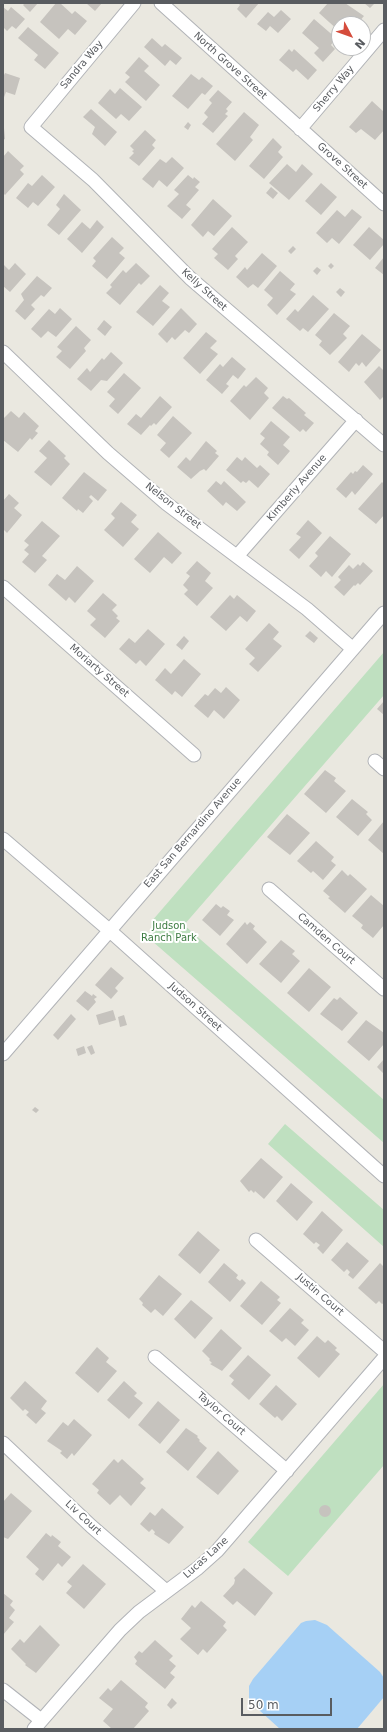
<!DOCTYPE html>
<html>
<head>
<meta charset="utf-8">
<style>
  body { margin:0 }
  #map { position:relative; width:387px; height:1732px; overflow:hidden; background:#eae8e0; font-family:"DejaVu Sans",sans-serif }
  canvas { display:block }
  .frame { position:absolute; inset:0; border:4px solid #595c60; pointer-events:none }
  .north { position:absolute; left:331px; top:16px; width:40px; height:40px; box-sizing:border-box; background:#fff; border:1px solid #bdbebf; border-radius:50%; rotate:131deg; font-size:11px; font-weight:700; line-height:16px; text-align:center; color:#595c60 }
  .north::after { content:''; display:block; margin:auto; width:14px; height:18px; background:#d54c3c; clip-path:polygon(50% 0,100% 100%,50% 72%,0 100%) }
  .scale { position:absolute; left:241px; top:1698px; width:91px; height:18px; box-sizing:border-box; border:2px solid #595c60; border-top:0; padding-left:5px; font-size:12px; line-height:14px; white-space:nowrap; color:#595c60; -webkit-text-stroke:3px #fff; paint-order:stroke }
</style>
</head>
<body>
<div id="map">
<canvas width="387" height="1732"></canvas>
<div class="frame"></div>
<div class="north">N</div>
<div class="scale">50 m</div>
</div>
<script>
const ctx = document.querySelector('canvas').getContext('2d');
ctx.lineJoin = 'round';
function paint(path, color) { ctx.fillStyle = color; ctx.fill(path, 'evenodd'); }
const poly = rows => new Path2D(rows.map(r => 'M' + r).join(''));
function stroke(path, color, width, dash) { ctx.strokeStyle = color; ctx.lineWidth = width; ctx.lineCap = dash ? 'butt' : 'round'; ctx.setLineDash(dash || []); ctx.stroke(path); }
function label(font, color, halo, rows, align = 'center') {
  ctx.font = font + ' "DejaVu Sans",sans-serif'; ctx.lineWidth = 4; ctx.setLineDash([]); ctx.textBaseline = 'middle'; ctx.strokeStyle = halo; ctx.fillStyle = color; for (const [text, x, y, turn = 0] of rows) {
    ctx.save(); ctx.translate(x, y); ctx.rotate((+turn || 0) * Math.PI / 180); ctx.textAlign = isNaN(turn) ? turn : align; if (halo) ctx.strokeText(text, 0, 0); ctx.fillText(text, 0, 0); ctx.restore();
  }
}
paint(poly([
  [384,652,384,695,184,925,384,1100,384,1143,152,941,151,922],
  [285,1124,384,1210,384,1247,268,1144],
  [384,1384,384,1465,288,1576,248,1542]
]), '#bfe0c0');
paint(poly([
  [315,1620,327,1625,380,1672,384,1678,384,1697,357,1729,280,1729,249,1701,249,1686,253,1679,301,1623,306,1621]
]), '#a6d0f5');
paint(poly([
  [25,3,38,3,30,12,23,5],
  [56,3,60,3,72,14,75,11,87,21,75,35,68,29,59,39,40,22],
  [86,3,102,3,95,11],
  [238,3,259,3,246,18,237,9,240,5],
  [328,3,345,3,364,16,357,24,339,24,339,31,319,13],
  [364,3,375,3,370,8],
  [3,7,8,11,11,7,25,19,16,29,12,26,7,31,3,27],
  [281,10,291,19,278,33,270,26,266,31,257,24,268,12,274,17],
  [314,19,336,38,331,45,335,49,323,62,314,53,319,48,302,33],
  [28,27,59,53,45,69,34,60,38,55,18,38],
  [152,38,162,47,165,44,182,58,176,65,170,60,165,66,144,47],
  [289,49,292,52,294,49,317,70,308,80,296,69,293,72,279,60],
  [139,57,149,66,144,71,160,85,146,101,125,82,130,77,125,73],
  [5,73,20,78,15,95,6,92,3,100,3,77],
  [191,74,199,80,202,77,213,86,205,95,202,93,188,109,172,96],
  [120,88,142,107,129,121,121,114,116,119,98,103,110,89,115,94],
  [218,90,232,102,226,109,228,111,225,114,228,116,213,133,202,124,208,117,204,113,212,103,209,100],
  [372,101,384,112,384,130,375,140,361,129,356,133,349,127],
  [91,109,117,132,105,146,92,134,95,127,83,117],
  [244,112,259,125,250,137,253,140,235,161,216,144],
  [188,122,191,125,188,130,184,127],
  [3,128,4,128,5,139,3,140],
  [145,130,156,140,152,145,155,148,139,166,129,158,134,153,132,151,134,150,130,146],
  [273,138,282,147,278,152,283,157,264,179,249,166],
  [8,151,24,166,20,170,24,174,5,195,3,193,3,157],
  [172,157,184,168,167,187,159,180,153,188,142,179,160,159,166,163],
  [287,164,296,172,302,164,313,174,289,200,269,183],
  [42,175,55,187,38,206,33,202,28,208,16,198,28,183,32,186],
  [188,175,193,179,194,177,200,182,195,187,199,190,186,205,191,209,182,219,167,206,179,194,174,190],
  [321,183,337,197,321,215,305,201],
  [271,187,278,193,273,199,266,193],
  [64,194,81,210,59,235,47,225,60,209,56,205],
  [213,199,232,216,214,236,208,231,203,237,191,225],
  [352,209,362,217,339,244,332,238,327,243,316,233,337,210,345,217],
  [97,220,104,227,82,253,67,239,82,222,90,229],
  [232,227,248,242,235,256,238,259,228,270,214,258,218,254,212,249],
  [369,227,384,240,384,244,370,260,353,245],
  [112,237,124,248,119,253,125,258,107,279,92,266,96,261,93,258],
  [293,246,296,249,291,254,288,251],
  [262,253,277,266,258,288,253,284,248,288,236,277,245,267,247,270],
  [384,257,384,275,375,268],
  [15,263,26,274,10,292,3,286,3,267,4,265,9,270],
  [136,263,150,276,141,285,139,283,120,305,106,293,112,287,110,285,123,270,126,273],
  [331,263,334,266,331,269,328,266],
  [317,267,321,270,317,275,313,271],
  [280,271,295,284,290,290,296,294,277,315,267,305,273,298,264,290],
  [37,276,52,288,44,297,41,295,31,305,35,309,25,320,15,311,24,300,21,294],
  [160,285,169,293,162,301,170,307,153,326,136,312],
  [340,288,345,292,341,297,336,292],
  [313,295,329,309,308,332,303,328,300,331,286,319,295,309,298,312],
  [60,308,72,319,56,337,48,331,41,338,31,329,49,309,55,314],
  [181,308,197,324,189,333,185,330,175,340,172,337,167,343,158,334],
  [334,313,350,326,343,334,347,338,330,355,319,345,322,341,315,335],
  [104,320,112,327,105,336,97,329],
  [76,326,91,340,84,348,86,351,70,369,56,357,62,351,57,347],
  [206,332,217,341,210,348,218,354,200,374,183,358],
  [362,334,381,350,366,367,362,362,359,366,356,363,349,372,338,362],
  [111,352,123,363,107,381,101,380,91,391,77,379,87,368,90,372,102,358,104,360],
  [232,357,246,369,238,379,233,375,226,384,229,386,222,394,206,380,220,364,223,367],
  [379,366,383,370,384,368,384,396,380,400,364,382],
  [124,373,141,388,118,414,109,406,115,399,107,392],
  [256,377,268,388,264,393,269,398,250,420,230,401,244,385,246,387],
  [160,396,172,407,156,425,154,423,151,426,150,425,141,435,127,424,136,414,141,418],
  [283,396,287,399,289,398,306,413,304,415,314,423,306,432,303,429,300,432,272,408],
  [11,411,19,418,24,412,39,426,35,431,38,433,32,440,30,438,18,452,3,440,3,419],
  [173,416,192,433,169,458,160,450,166,443,157,435],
  [271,421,290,437,283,445,290,451,278,465,267,455,269,452,260,444,265,438,260,434],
  [49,440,66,456,64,458,70,464,51,486,34,472,47,458,39,451],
  [206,441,217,451,215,453,219,456,206,471,204,469,200,471,191,479,177,467,186,457,190,461],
  [237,457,242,461,245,457,257,468,260,465,270,474,258,488,249,480,246,483,243,481,241,483,226,470],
  [363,465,373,474,355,495,352,491,346,498,336,489,351,472,353,474,355,471,357,472],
  [84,472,107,490,98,501,91,495,89,497,93,501,83,513,78,509,77,511,62,498],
  [216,481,221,485,224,481,246,502,237,511,226,502,223,506,207,491],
  [382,482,384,484,384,515,376,524,358,509],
  [9,494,19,503,14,508,22,515,7,533,3,529,3,501],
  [121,502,137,515,131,522,139,529,123,547,104,530,115,518,111,514],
  [308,520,322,533,299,559,289,550,301,537,296,534],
  [42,521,60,536,42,556,47,560,35,573,22,562,29,554,24,550,29,545,24,541],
  [158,532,182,553,172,564,164,557,150,573,134,559],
  [330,536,351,554,332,577,326,571,321,577,309,566,318,556,315,553],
  [197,561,211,573,205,581,213,588,197,606,184,594,188,590,183,585,190,576,186,573],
  [363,562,373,571,360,585,358,583,355,586,354,585,344,596,334,587,341,580,338,577,349,565,353,569,358,564,360,566],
  [77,566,94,581,75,603,69,597,66,601,48,585,57,574,65,580],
  [103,593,117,605,112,610,118,616,116,618,120,621,105,638,90,625,96,619,87,611],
  [230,595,234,599,237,595,256,611,247,622,240,616,226,631,210,617],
  [269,623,279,632,273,639,282,646,258,672,249,664,255,658,245,649],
  [148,629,165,644,146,666,140,660,136,664,119,649,129,638,135,643],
  [310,631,318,638,314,643,305,636],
  [184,636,189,641,182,650,176,645],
  [184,659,201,674,182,697,175,691,172,695,155,680,165,668,171,674],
  [226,687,240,700,224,719,214,710,208,718,194,706,205,694,208,696,215,688,221,693],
  [384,701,384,715,377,709],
  [325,770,336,778,334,781,346,791,326,813,304,794],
  [352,799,368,812,366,814,372,820,358,836,336,817],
  [287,814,310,833,290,855,267,837],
  [384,821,384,854,368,840],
  [316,841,334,857,331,861,336,865,323,880,313,871,311,873,297,861],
  [342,870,348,876,350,874,367,889,345,913,328,898,330,897,323,891],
  [371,895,384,906,384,925,373,938,361,928,363,925,352,916],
  [216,904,221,908,223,906,230,911,227,915,234,920,220,936,202,920],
  [245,922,247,925,250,922,255,926,253,929,267,942,247,964,226,944],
  [281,940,295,951,292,954,300,961,281,983,259,964],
  [111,967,124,978,115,988,118,991,111,999,95,985],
  [309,968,331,987,309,1012,287,993],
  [85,991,92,996,93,994,97,997,94,999,96,1002,88,1011,76,1001],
  [340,997,358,1013,342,1031,320,1014,334,998,337,1000],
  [113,1010,116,1020,99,1025,96,1015],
  [71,1014,76,1019,58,1040,53,1035],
  [124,1015,127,1025,120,1027,118,1017],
  [366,1020,384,1033,384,1044,369,1061,347,1042],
  [92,1045,95,1053,91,1055,87,1047],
  [84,1046,86,1053,78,1056,76,1049],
  [384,1059,384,1074,377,1067],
  [35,1107,39,1110,36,1113,32,1110],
  [261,1158,283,1177,264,1199,255,1191,254,1193,251,1190,249,1192,240,1181],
  [291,1183,313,1202,297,1221,276,1201],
  [322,1211,343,1230,323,1254,317,1248,320,1245,316,1242,314,1244,303,1234],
  [198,1231,220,1250,200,1274,178,1255],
  [347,1242,369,1261,353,1279,348,1275,350,1272,347,1269,344,1272,331,1260],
  [224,1263,238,1275,236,1278,240,1281,242,1279,246,1283,230,1302,208,1282],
  [380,1263,384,1267,384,1303,382,1304,379,1301,376,1304,358,1288],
  [159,1275,182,1294,163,1316,155,1309,151,1313,142,1305,143,1303,139,1299],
  [261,1281,280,1297,277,1300,281,1303,262,1325,240,1306],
  [191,1300,213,1318,195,1339,174,1319],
  [290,1308,304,1320,301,1323,309,1330,295,1346,286,1338,282,1342,269,1331],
  [221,1329,242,1348,222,1371,210,1364,212,1363,209,1360,210,1359,202,1351],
  [317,1336,325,1343,328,1340,337,1348,335,1350,340,1354,319,1378,297,1358],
  [97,1347,109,1358,106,1362,117,1371,98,1393,75,1373],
  [248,1355,271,1375,249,1400,231,1384,234,1380,229,1376],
  [25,1381,47,1401,41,1409,46,1413,36,1424,26,1415,29,1412,25,1409,23,1411,10,1398],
  [124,1381,137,1393,134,1396,143,1403,129,1419,107,1400],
  [276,1385,297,1404,282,1421,277,1416,275,1418,259,1404],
  [158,1401,180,1420,160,1444,138,1425],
  [74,1419,92,1435,74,1456,72,1453,67,1459,60,1453,62,1451,47,1441,63,1422,68,1426],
  [186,1428,198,1436,197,1437,200,1440,199,1441,207,1448,188,1471,166,1452],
  [218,1451,239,1471,218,1495,196,1477],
  [114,1459,118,1463,122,1459,144,1479,140,1483,146,1488,131,1506,120,1495,110,1505,97,1493,99,1490,92,1484],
  [11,1493,32,1511,8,1539,3,1537,3,1502],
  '319 1511a6 6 0 1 1 12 0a6 6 0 1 1-12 0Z',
  [162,1508,184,1527,169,1544,154,1534,155,1532,152,1529,149,1532,140,1524,150,1512,155,1516],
  [46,1533,51,1537,52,1535,61,1542,58,1546,71,1557,62,1567,58,1563,43,1581,35,1574,39,1569,26,1557],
  [83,1564,106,1584,84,1609,66,1593,72,1586,67,1582],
  [244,1568,273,1593,255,1616,237,1601,233,1605,223,1596,234,1584,235,1580,234,1578],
  [3,1593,13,1601,10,1605,15,1610,9,1618,14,1622,3,1635],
  [201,1601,226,1622,223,1626,227,1630,207,1653,203,1649,198,1655,180,1639,191,1628,181,1619,192,1605,195,1608],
  [40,1625,60,1645,36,1673,25,1665,26,1664,11,1649,20,1639,24,1643],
  [155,1640,173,1656,169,1660,176,1666,170,1673,175,1677,165,1689,135,1664,137,1661,134,1657,139,1651,142,1653],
  [121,1680,148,1703,145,1707,149,1711,133,1729,112,1729,103,1721,113,1709,99,1698,108,1688,111,1691],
  [172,1698,177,1703,171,1709,167,1705]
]), '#c6c3be');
const minor = poly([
  [134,3,31,127,93,180,190,278,384,445],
  [161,3,384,204],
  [300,129,384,30],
  [3,352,108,453,167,504,307,609,353,649],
  [238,555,356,420],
  [3,587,194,755],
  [375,761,384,769],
  [3,839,109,930,384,1176],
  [269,889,384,989],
  [3,1054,384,613],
  [256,1240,384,1351],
  [155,1357,287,1471],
  [3,1443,91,1526,166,1591],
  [3,1690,41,1720],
  [34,1729,120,1630,139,1612,198,1568,217,1551,384,1358]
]);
stroke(minor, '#b1b3b7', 15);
stroke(minor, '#fff', 13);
label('10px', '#595c60', '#fff', [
  ["Sandra Way",82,65,-50],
  ["North Grove Street",230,66,42],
  ["Sherry Way",334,89,-50],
  ["Grove Street",342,166,42],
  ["Kelly Street",204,290,42],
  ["Kimberly Avenue",297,488,-49],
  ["Nelson Street",173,506,38],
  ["Moriarty Street",99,671,41],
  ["East San Bernardino Avenue",193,833,-49],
  ["Camden Court",326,939,41],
  ["Judson Street",195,1007,42],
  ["Justin Court",320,1295,41],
  ["Taylor Court",221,1414,41],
  ["Liv Court",83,1518,43],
  ["Lucas Lane",206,1558,-42]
]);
label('10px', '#3c7b41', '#fff', [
  ["Judson",169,926],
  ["Ranch Park",169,938]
]);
</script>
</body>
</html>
